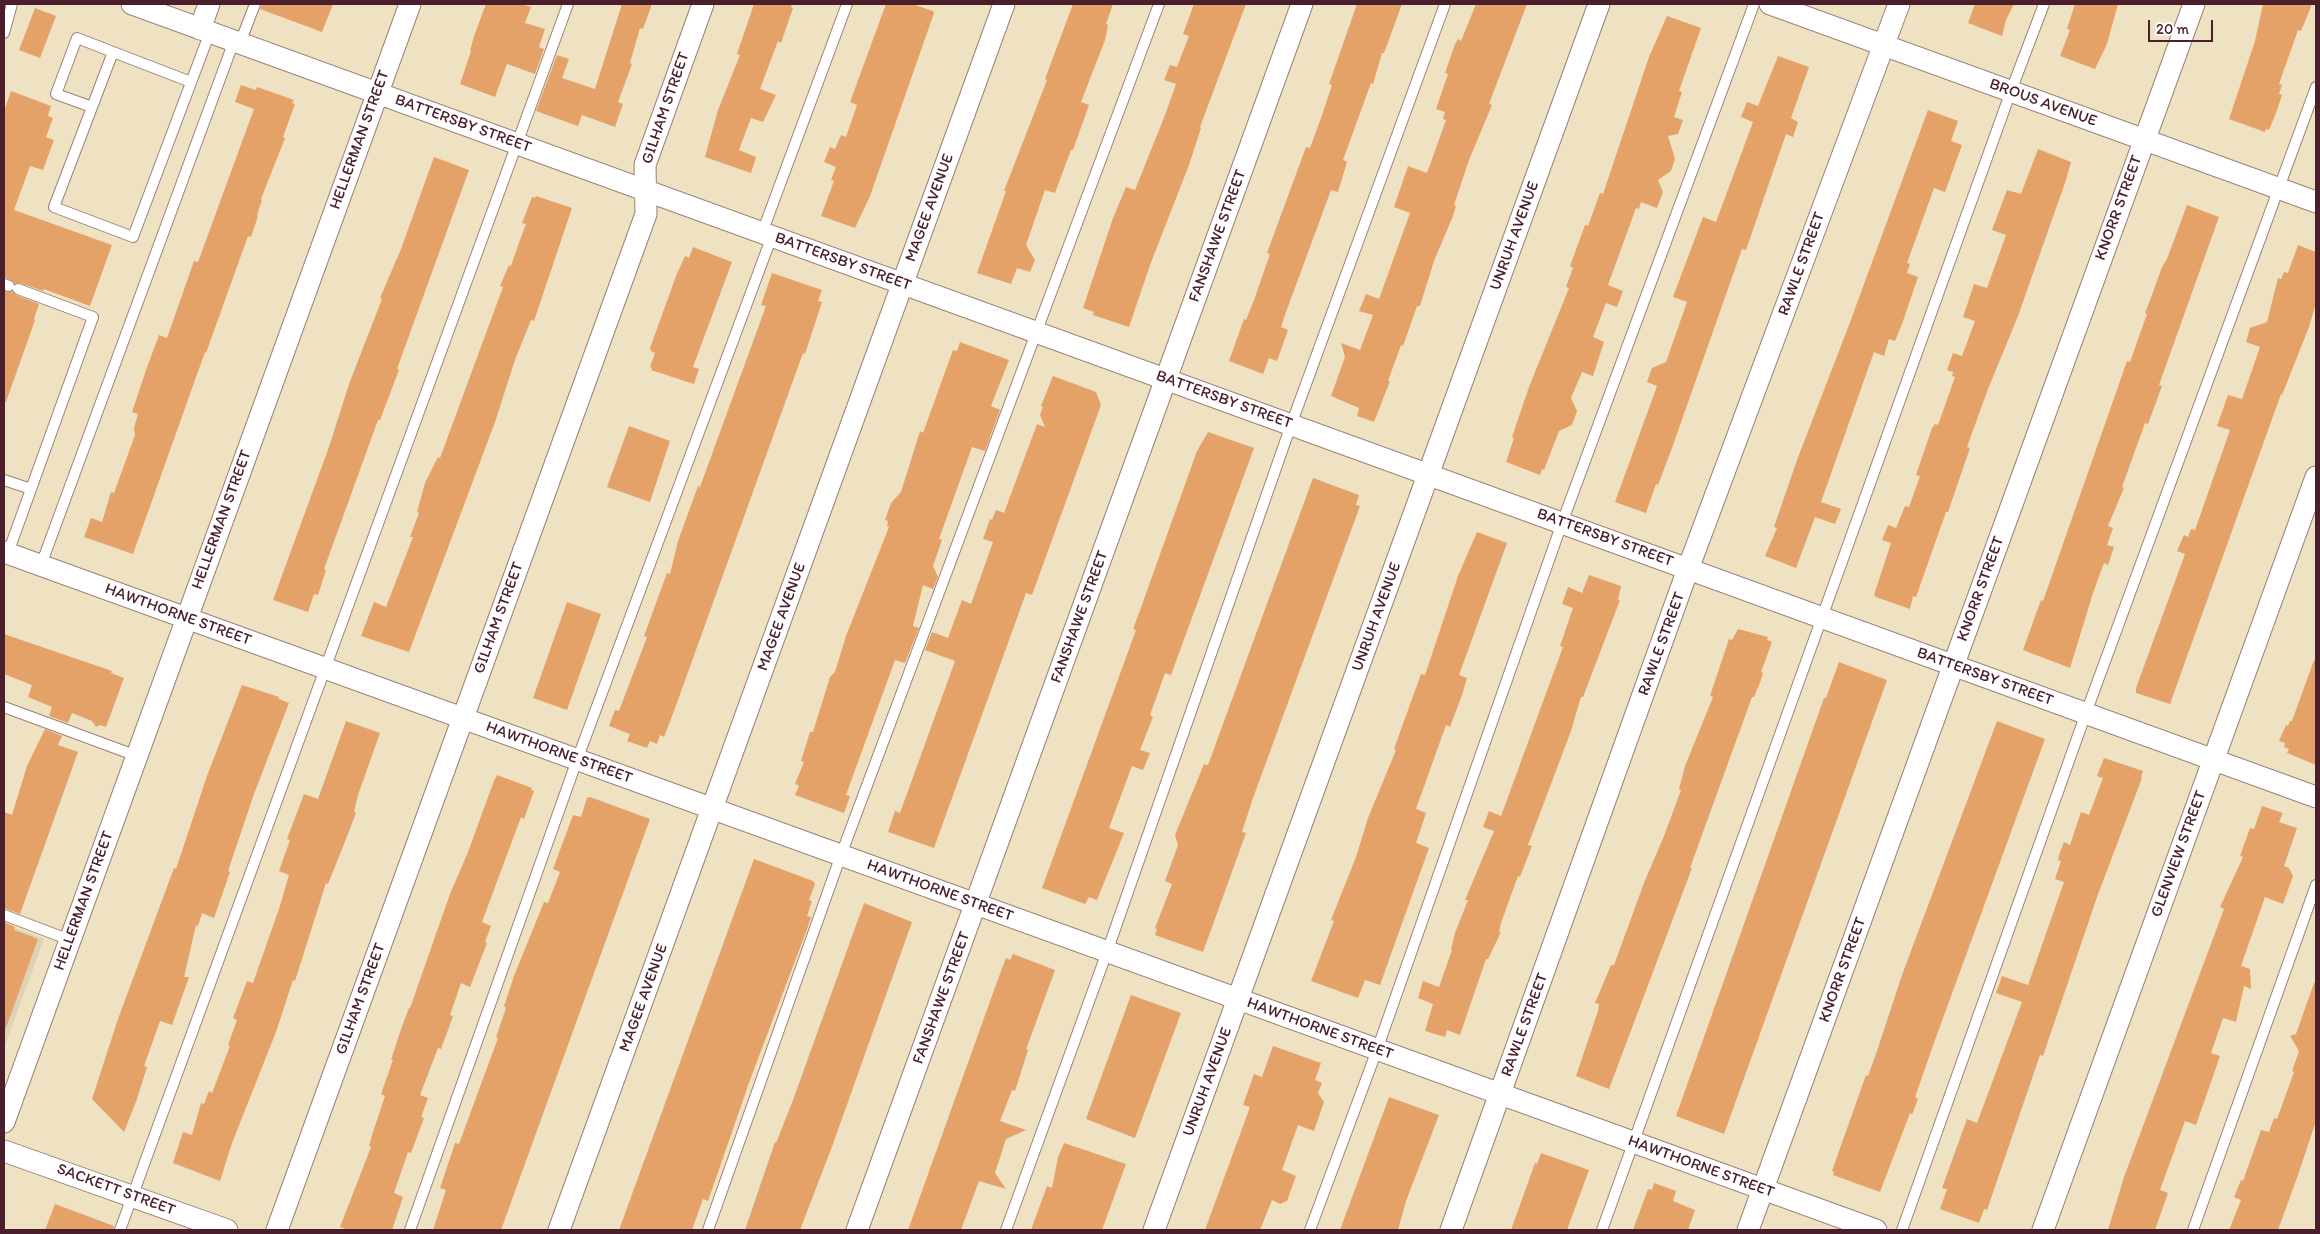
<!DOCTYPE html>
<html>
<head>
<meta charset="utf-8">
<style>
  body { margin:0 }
  #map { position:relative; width:2320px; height:1234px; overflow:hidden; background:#eee2c3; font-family:Itim,sans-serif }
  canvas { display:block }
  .frame { position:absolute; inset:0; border:5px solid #4a1f2b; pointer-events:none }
  .scale { position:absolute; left:2148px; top:20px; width:65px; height:22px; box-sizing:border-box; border:2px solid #4a1f2b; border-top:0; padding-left:6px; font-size:15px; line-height:18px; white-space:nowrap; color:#4a1f2b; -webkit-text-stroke:4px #fff; paint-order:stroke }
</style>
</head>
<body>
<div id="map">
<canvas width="2320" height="1234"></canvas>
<div class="frame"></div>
<div class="scale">20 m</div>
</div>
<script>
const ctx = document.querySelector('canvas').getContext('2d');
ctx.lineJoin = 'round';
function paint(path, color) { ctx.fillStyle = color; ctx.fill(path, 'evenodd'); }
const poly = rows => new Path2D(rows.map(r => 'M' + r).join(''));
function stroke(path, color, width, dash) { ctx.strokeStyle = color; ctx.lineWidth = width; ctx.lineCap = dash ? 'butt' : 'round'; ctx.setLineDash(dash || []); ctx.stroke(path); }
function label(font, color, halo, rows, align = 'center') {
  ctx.font = font + ' Itim,sans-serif'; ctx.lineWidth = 5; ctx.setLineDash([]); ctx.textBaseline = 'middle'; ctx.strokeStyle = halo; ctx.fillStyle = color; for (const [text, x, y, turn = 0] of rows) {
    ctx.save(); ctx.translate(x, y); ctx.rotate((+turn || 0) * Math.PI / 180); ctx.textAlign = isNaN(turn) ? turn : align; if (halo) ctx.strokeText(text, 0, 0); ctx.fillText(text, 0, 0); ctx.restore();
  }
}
paint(poly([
  [4,924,44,939,4,1048]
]), '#ded3b4');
paint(poly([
  [262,4,333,4,322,32,260,9],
  [486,4,521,4,531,7,525,23,545,29,539,47,544,49,535,74,507,64,495,97,460,84,471,51,470,51,474,36],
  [622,4,652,4,643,29,640,28,630,63,632,64,618,102,623,104,615,127,582,115,578,126,536,111,557,55,569,59,562,78,595,89],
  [754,4,792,4,791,7,793,8,781,43,778,41,760,89,776,95,763,122,751,118,739,150,756,157,751,173,705,157,718,110,740,55,737,54],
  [886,4,912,4,933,11,934,13,870,196,855,228,821,216,834,181,831,180,836,167,824,162,830,147,835,149,841,135,846,137,857,105,850,102],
  [1073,4,1113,4,1106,24,1108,25,1105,40,1081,102,1089,105,1073,150,1071,150,1055,193,1045,190,1026,245,1035,260,1030,272,1017,268,1011,284,977,273,1006,191,1004,191,1047,80,1045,79],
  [1194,4,1246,4,1200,127,1201,128,1189,165,1150,265,1129,327,1093,315,1094,312,1083,308,1113,218,1126,187,1135,190,1165,115,1176,84,1164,80,1170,65,1177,67,1189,36,1183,34],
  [1357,4,1402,4,1384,53,1382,53,1373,84,1371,83,1343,160,1347,162,1338,192,1331,190,1286,312,1281,327,1288,330,1277,361,1269,358,1263,374,1229,361,1244,319,1246,320,1254,300,1270,254,1267,253,1306,147,1310,148,1321,118,1332,85,1329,84],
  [1476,4,1527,4,1489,104,1492,105,1469,160,1454,205,1456,206,1453,216,1434,261,1420,306,1417,306,1403,346,1401,345,1388,381,1390,381,1374,422,1357,416,1359,408,1331,396,1345,357,1341,343,1360,350,1373,315,1359,311,1366,294,1379,299,1410,213,1394,207,1408,166,1427,173,1446,120,1443,119,1445,112,1436,109,1448,74,1445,73,1455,44,1458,39,1461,41],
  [1975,4,2014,4,2006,20,2002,36,1968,23],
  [2075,4,2118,4,2107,44,2095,69,2060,56,2070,30,2067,29],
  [2263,4,2312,4,2304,24,2301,31,2298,30,2279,84,2282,85,2279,94,2282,95,2276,113,2269,130,2266,129,2265,132,2229,119,2255,41],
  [35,8,56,16,40,58,19,50],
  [1667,16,1701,28,1679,91,1682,92,1674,117,1683,120,1678,134,1668,136,1675,159,1671,171,1658,180,1663,192,1657,208,1641,202,1639,209,1636,208,1608,285,1623,291,1617,307,1606,303,1593,337,1604,342,1593,376,1582,372,1571,398,1577,411,1572,425,1559,431,1544,470,1542,469,1540,475,1506,462,1514,438,1512,437,1529,387,1569,288,1566,287,1573,268,1570,266,1585,225,1588,226,1600,193,1603,194,1649,57],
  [1778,56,1809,67,1791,118,1798,122,1793,137,1786,134,1746,250,1742,249,1672,448,1658,485,1656,484,1646,513,1615,502,1657,386,1647,382,1652,368,1666,362,1687,302,1673,297,1703,217,1716,222,1753,122,1741,117,1747,102,1758,106],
  [241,85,256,90,257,87,294,100,292,103,295,104,283,137,285,138,261,199,262,200,257,215,258,216,251,237,248,236,206,353,205,352,133,554,84,537,91,518,102,522,111,492,114,493,135,435,134,428,138,414,132,412,146,370,159,335,167,338,194,261,198,262,254,109,235,102],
  [11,91,51,106,48,116,53,118,46,137,54,140,43,170,30,166,14,210,112,245,90,306,44,289,43,291,20,283,15,283,4,277,4,111],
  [1928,110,1958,121,1951,141,1962,145,1945,192,1934,188,1907,263,1910,264,1907,273,1918,277,1902,324,1895,341,1889,339,1884,356,1874,352,1821,502,1841,509,1835,524,1815,517,1796,568,1765,556,1777,528,1774,527,1797,460,1849,325],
  [2038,149,2071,162,2066,180,2018,316,1988,389,1967,447,1970,448,1948,512,1946,512,1916,597,1913,596,1910,609,1876,597,1874,595,1891,543,1882,540,1888,525,1896,528,1905,506,1909,507,1920,476,1916,475,1932,428,1935,424,1938,425,1955,377,1952,376,1953,372,1947,370,1953,353,1962,356,1975,321,1963,317,1974,284,1987,288,2006,235,1992,230,2007,190,2021,194],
  [434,157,469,170,397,369,399,370,380,420,378,420,324,569,326,570,318,595,314,594,308,612,273,600,329,447,349,384,382,299,380,298,401,249],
  [536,196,572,208,534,321,531,320,515,360,495,422,409,652,361,636,374,602,386,607,413,537,410,537,419,513,417,512,425,483,438,457,440,458,503,287,500,286,509,265,511,266,520,240,526,224,522,223,526,213,532,197,535,198],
  [2187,205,2219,217,2159,385,2162,386,2151,416,2148,424,2145,423,2122,487,2124,488,2108,526,2113,528,2107,545,2114,547,2108,565,2104,563,2093,593,2070,668,2023,650,2041,600,2043,601,2127,361,2130,362,2147,314,2145,313,2149,303,2162,267,2167,259],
  [2298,245,2316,252,2316,303,2309,327,2282,395,2281,394,2170,704,2136,693,2136,688,2185,554,2177,551,2184,535,2188,537,2191,529,2195,530,2230,430,2217,426,2228,395,2242,399,2260,347,2246,342,2250,328,2267,322,2278,278,2281,279,2284,272,2288,273],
  [693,247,732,262,693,367,699,369,694,384,651,370,652,368,650,367,655,353,651,351,650,348,676,276,685,256,689,258],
  [772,273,822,290,818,301,822,302,805,354,803,353,674,711,664,737,660,735,657,744,650,741,647,748,627,741,630,734,609,726,615,710,619,711,647,637,644,636,667,573,670,574,678,541,698,486,700,487,766,306,761,305],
  [4,291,12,292,16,295,39,304,34,319,35,320,6,402,4,402],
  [960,342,1009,360,991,406,1000,410,985,451,972,447,939,539,942,540,933,566,938,577,933,589,923,585,913,626,919,628,905,663,895,660,846,795,850,796,844,813,795,795,799,786,795,784,804,762,801,761,810,732,813,732,830,677,835,672,846,636,889,527,887,526,888,521,885,520,891,503,901,492,920,431,923,433,953,350,957,351],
  [1053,376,1096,392,1101,405,1032,595,1026,593,934,848,888,832,895,811,900,813,955,661,925,650,932,632,948,638,962,600,971,604,993,542,983,539,990,519,992,520,996,510,1004,513,1037,424,1045,427,1040,415,1043,407,1041,406],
  [629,426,670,441,650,502,607,487],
  [1208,432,1254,448,1182,645,1171,675,1165,673,1150,715,1153,717,1140,750,1150,753,1143,770,1132,766,1109,828,1124,833,1097,900,1089,897,1085,904,1042,888,1136,630,1133,629,1139,613,1197,451],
  [1313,478,1359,495,1356,505,1360,506,1253,798,1242,832,1246,833,1203,952,1155,935,1157,929,1155,928,1172,884,1165,881,1178,845,1175,835,1204,764,1208,765],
  [1477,532,1507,543,1459,675,1467,678,1462,695,1450,727,1446,725,1416,809,1426,813,1416,843,1429,848,1380,985,1365,980,1358,998,1311,981,1334,921,1331,920,1356,857,1368,818,1396,750,1394,749,1421,674,1425,675,1458,576],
  [1589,575,1621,586,1618,600,1620,600,1583,697,1581,697,1571,731,1528,845,1532,846,1520,877,1518,876,1501,923,1499,932,1501,932,1488,959,1486,959,1460,1035,1447,1030,1445,1037,1425,1031,1433,1004,1418,998,1423,981,1439,987,1452,950,1451,949,1455,933,1468,900,1465,900,1494,831,1483,827,1489,811,1501,816,1563,647,1560,646,1573,608,1562,604,1568,587,1582,593],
  [567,602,601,614,567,710,533,698],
  [1738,629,1768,637,1767,640,1772,642,1761,672,1763,673,1761,680,1754,697,1752,697,1690,868,1692,868,1609,1089,1576,1076,1598,1011,1599,1004,1595,1003,1611,965,1614,965,1644,883,1664,836,1681,790,1679,789,1685,766,1713,697,1710,696,1729,639,1732,640],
  [4,634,112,671,111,673,124,678,106,727,100,725,96,727,92,721,72,713,68,723,49,716,52,707,28,697,32,685,4,674],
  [2314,660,2316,660,2316,765,2287,753,2289,749,2284,747,2285,743,2279,741,2286,725,2288,726,2290,721,2292,721],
  [1839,662,1887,680,1724,1134,1676,1116,1824,698,1826,698],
  [242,685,279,697,279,699,289,703,254,794,228,871,230,872,214,918,202,913,198,926,196,925,184,977,189,977,172,1025,160,1021,144,1066,147,1067,137,1099,124,1132,92,1099,118,1019,174,868,176,869,207,776],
  [346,721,380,733,358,795,354,812,356,813,348,834,328,884,326,883,295,981,293,980,276,1032,232,1143,220,1181,173,1163,183,1132,192,1135,201,1103,204,1104,209,1091,212,1093,230,1046,228,1045,237,1020,233,1018,247,981,253,983,280,906,289,875,279,871,290,840,287,839,304,794,318,799],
  [1997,721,2045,739,1935,1040,1915,1097,1918,1099,1912,1115,1910,1113,1880,1192,1833,1175,1834,1172,1832,1171,1866,1075,1868,1076,1876,1054,1902,975],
  [45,729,62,736,58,745,78,752,20,914,4,908,4,812,12,815,27,766],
  [2104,758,2143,771,2141,777,2142,778,2097,897,2043,1056,2040,1055,1987,1210,1984,1209,1979,1223,1940,1209,1947,1189,1942,1188,1967,1119,1977,1123,2022,1002,1996,993,2002,976,2028,985,2064,882,2055,879,2061,861,2058,860,2059,855,2064,842,2070,845,2081,812,2089,815,2103,778,2097,776],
  [497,775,532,788,531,790,534,791,524,819,521,817,482,922,491,926,485,942,487,943,470,987,461,983,450,1015,453,1016,448,1030,441,1049,438,1048,420,1095,428,1098,421,1117,424,1118,411,1153,408,1152,394,1193,403,1197,392,1230,349,1230,340,1227,371,1147,369,1146,373,1132,385,1096,381,1094,393,1060,391,1060,401,1029,409,1008,410,1008,450,894,468,852,495,778,496,778],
  [590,797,650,819,581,1009,501,1230,433,1230,446,1190,440,1188,455,1143,459,1144,498,1038,496,1037,506,1008,504,1006,514,976,544,902,548,903,560,872,553,869,573,815,581,817,587,798],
  [2262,806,2283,813,2279,822,2297,828,2284,866,2289,868,2293,876,2283,904,2265,897,2241,966,2250,969,2251,989,2244,986,2236,1022,2223,1018,2211,1053,2220,1056,2196,1125,2185,1121,2160,1190,2168,1193,2155,1230,2108,1230,2124,1177,2224,909,2220,907,2243,857,2240,856,2250,828,2254,829],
  [754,859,813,881,815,884,809,900,812,901,807,916,811,917,806,932,750,1080,708,1201,703,1199,692,1230,619,1230],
  [864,903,912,922,833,1144,800,1230,745,1230,775,1142,776,1143,793,1100],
  [4,922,15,927,14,930,38,939,6,1028,4,1028],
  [1013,954,1055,970,1027,1047,1026,1049,1028,1050,1015,1091,1012,1090,1000,1121,1026,1130,1006,1139,995,1173,1006,1189,979,1181,961,1230,908,1230,998,979,1006,958,1010,960],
  [2314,983,2316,983,2316,1121,2298,1175,2278,1230,2229,1230,2241,1200,2234,1197,2241,1180,2243,1181,2261,1130,2269,1132,2274,1118,2277,1119,2294,1072,2292,1071,2299,1051,2290,1036,2296,1034],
  [1131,995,1181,1013,1135,1138,1086,1119],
  [1273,1046,1321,1063,1315,1080,1322,1083,1318,1093,1324,1102,1314,1131,1298,1125,1282,1170,1296,1176,1287,1201,1280,1204,1272,1200,1260,1230,1205,1230,1250,1107,1243,1105,1254,1074,1262,1077],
  [1389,1097,1439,1115,1406,1201,1398,1230,1340,1230],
  [1064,1143,1126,1164,1102,1230,1031,1230,1047,1186,1052,1188,1058,1157],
  [1541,1153,1589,1170,1567,1230,1511,1230,1535,1163,1537,1164],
  [1654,1183,1676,1191,1673,1201,1695,1210,1688,1230,1633,1230,1648,1189,1652,1190],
  [55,1204,114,1226,113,1230,45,1230]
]), '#e4a269');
const service = poly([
  [4,33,12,4],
  [240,43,255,4],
  [191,82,113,52,54,207,133,237,210,32],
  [92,107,56,94,77,38,113,52],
  [762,233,847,4],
  [4,284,9,286],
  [4,480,31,489],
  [8,553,93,317,18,289],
  [41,565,234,41],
  [4,707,137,756],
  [4,915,70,940],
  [120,1230,568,4],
  [410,1230,577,760,772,236],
  [708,1230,841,855,1159,4],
  [1006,1230,1107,952,1291,425,1445,4],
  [1310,1230,1377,1050,1562,523,1754,4],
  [1602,1230,2011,91,2044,4],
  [1902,1230,2086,713,2316,87],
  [2193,1230,2316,885]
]);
const minor = poly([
  [132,4,2316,797],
  [1770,4,2316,202],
  [200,29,209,4],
  [4,552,1876,1230],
  [4,1122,410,4],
  [4,1151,227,1230],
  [277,1230,646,214,645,165,703,4],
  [559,1230,1004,4],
  [857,1230,1302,4],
  [1154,1230,1599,4],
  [1451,1230,1688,569,1899,4],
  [1748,1230,2194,4],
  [2043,1230,2316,477]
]);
stroke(service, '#9c8077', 12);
stroke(minor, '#9c8077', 23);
stroke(service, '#fff', 10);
stroke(minor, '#fff', 21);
label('16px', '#4a1f2b', '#fff', [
  ["BROUS AVENUE",2043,103,20],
  ["GILHAM STREET",666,108,-71],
  ["BATTERSBY STREET",463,124,20],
  ["HELLERMAN STREET",360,140,-70],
  ["MAGEE AVENUE",930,208,-70],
  ["KNORR STREET",2119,208,-70],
  ["FANSHAWE STREET",1218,236,-70],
  ["UNRUH AVENUE",1515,236,-70],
  ["BATTERSBY STREET",843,262,20],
  ["RAWLE STREET",1802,264,-70],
  ["BATTERSBY STREET",1224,400,20],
  ["HELLERMAN STREET",222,520,-70],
  ["BATTERSBY STREET",1605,538,20],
  ["KNORR STREET",1981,589,-70],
  ["HAWTHORNE STREET",178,615,20],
  ["MAGEE AVENUE",782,617,-70],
  ["FANSHAWE STREET",1080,617,-70],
  ["UNRUH AVENUE",1377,617,-70],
  ["GILHAM STREET",499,618,-70],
  ["RAWLE STREET",1662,644,-70],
  ["BATTERSBY STREET",1985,677,20],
  ["HAWTHORNE STREET",559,753,20],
  ["GLENVIEW STREET",2179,854,-70],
  ["HAWTHORNE STREET",940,891,20],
  ["HELLERMAN STREET",84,901,-70],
  ["KNORR STREET",1843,970,-70],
  ["MAGEE AVENUE",644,998,-70],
  ["FANSHAWE STREET",942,998,-70],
  ["GILHAM STREET",361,999,-70],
  ["RAWLE STREET",1525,1025,-70],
  ["HAWTHORNE STREET",1320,1029,20],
  ["UNRUH AVENUE",1208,1082,-70],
  ["HAWTHORNE STREET",1701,1167,20],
  ["SACKETT STREET",116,1190,20]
]);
</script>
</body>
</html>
